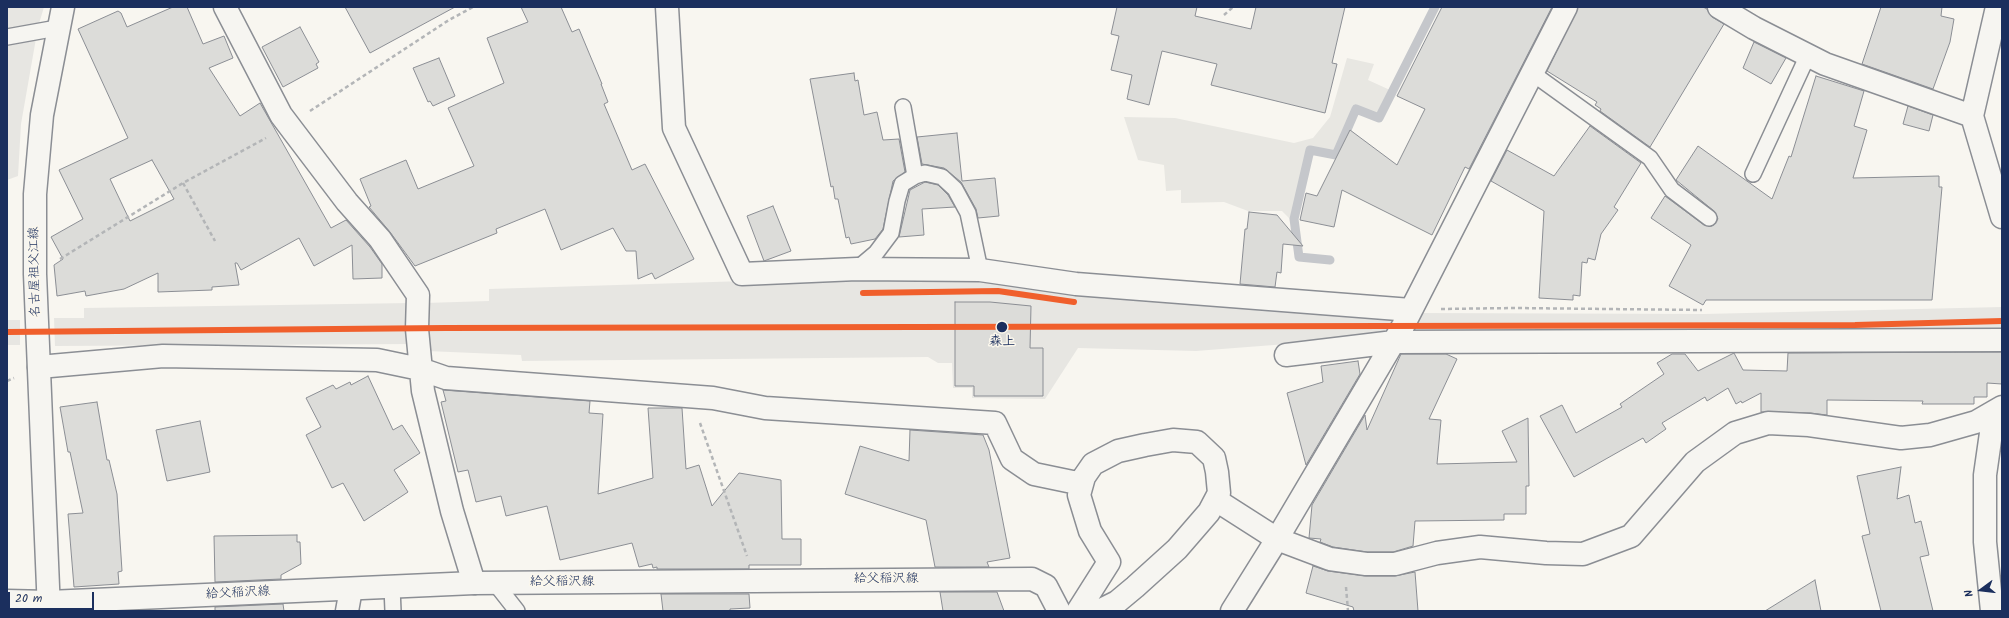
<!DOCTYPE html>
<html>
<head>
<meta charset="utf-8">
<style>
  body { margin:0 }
  #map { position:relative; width:2009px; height:618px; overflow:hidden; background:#f8f6f0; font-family:Kalam,sans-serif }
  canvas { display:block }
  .frame { position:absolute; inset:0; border:8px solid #1b2f5e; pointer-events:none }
  .north { position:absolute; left:1961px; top:570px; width:40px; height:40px; -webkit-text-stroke:3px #fbf7ec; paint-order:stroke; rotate:255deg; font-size:11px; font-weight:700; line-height:16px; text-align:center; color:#1b2f5e }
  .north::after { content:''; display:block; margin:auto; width:14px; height:18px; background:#1b2f5e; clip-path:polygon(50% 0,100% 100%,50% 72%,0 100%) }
  .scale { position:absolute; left:8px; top:592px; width:86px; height:18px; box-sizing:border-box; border:2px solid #1b2f5e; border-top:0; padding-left:5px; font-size:12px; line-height:14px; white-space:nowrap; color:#1b2f5e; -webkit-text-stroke:3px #fbf7ec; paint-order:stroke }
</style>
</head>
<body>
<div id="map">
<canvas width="2009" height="618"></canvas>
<div class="frame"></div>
<div class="north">N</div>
<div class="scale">20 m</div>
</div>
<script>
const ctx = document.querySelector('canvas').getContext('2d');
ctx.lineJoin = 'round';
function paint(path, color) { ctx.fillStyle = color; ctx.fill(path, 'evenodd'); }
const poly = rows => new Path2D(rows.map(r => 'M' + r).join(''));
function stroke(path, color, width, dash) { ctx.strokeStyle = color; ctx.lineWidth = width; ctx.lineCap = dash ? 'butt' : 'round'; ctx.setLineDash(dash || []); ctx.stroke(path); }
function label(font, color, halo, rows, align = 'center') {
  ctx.font = font + ' Kalam,"Klee One",sans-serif'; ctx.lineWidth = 3; ctx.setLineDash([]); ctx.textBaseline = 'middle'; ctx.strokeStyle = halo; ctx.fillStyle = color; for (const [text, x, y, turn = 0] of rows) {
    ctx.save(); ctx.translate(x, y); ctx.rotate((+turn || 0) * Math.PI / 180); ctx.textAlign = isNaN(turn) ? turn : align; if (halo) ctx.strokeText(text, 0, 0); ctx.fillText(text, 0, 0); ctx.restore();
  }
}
paint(poly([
  [7,7,44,7,38,27,21,124,18,176,7,180],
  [969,274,1403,314,1390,336,1196,351,1078,348,1045,399,972,398,972,388,953,388,952,363,938,363,928,357,522,361,521,355,427,351,425,303,489,301,489,289],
  [411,303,412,344,55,346,54,318,84,318,84,308],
  [2002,307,2002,333,1405,336,1417,313,1704,314],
  [7,320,20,320,20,345,7,345]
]), '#e7e6e2');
paint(poly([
  [1347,58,1374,64,1368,80,1390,90,1378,115,1356,106,1334,152,1308,147,1291,220,1282,211,1248,211,1224,202,1181,203,1181,190,1166,191,1164,165,1138,160,1124,117,1175,118,1294,143,1313,138,1330,117]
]), '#e8e7e2');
stroke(poly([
  [1330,260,1299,257,1294,219,1310,150,1336,155,1356,109,1379,118,1435,7]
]), '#c5c7cb', 9);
const building = poly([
  [173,7,187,7,203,44,224,36,233,58,209,68,240,116,260,103,331,228,346,220,370,247,382,264,382,278,353,279,352,245,314,266,299,238,241,270,237,263,235,263,239,285,212,287,212,290,158,292,158,273,124,289,86,296,85,291,57,296,54,265,63,259,51,237,83,219,59,170,128,138,78,29,118,11,121,13,127,27,173,7],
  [152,160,174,199,130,221,110,179,152,160],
  [345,7,455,7,370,53,345,7],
  [521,7,561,7,572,32,579,29,602,84,601,84,608,102,604,104,632,170,645,164,694,259,655,279,652,273,638,279,636,251,626,251,613,228,561,250,545,209,496,229,497,233,415,266,390,232,369,207,371,206,360,179,406,160,418,189,474,166,448,108,504,83,487,38,528,22,521,7],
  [1117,7,1197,7,1195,16,1251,29,1256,7,1345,7,1332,63,1337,64,1325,113,1211,85,1217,64,1162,51,1149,105,1127,99,1132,75,1111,70,1119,36,1111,34,1117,7],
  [1442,7,1552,7,1469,169,1465,167,1432,235,1342,190,1334,227,1300,220,1306,193,1317,196,1350,130,1397,165,1425,109,1397,96,1442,7],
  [1578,7,1703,7,1707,9,1712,17,1724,24,1650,147,1600,111,1601,109,1595,105,1597,102,1547,71,1578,7],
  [1881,7,1942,7,1941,16,1954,19,1950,42,1933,89,1862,64,1881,7],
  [300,27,319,62,316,64,318,68,283,87,262,47,300,27],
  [1754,42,1786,58,1771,84,1743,68,1754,42],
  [439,58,455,96,433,106,430,101,428,102,413,68,439,58],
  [854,73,855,81,858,80,864,115,877,112,883,140,899,139,905,172,893,181,883,229,875,239,851,244,849,237,846,238,838,199,835,199,833,186,831,187,810,79,854,73],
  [1816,76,1864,91,1854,126,1867,130,1853,178,1939,176,1939,187,1942,187,1932,300,1706,300,1703,305,1669,286,1691,245,1651,218,1665,196,1704,225,1712,226,1718,219,1714,211,1676,180,1698,146,1772,199,1789,156,1791,157,1816,76],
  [1908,106,1933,115,1929,131,1903,124,1908,106],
  [1590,126,1641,163,1614,207,1618,210,1601,234,1595,260,1588,258,1587,263,1582,262,1580,296,1573,295,1573,300,1539,298,1544,211,1491,181,1507,150,1554,176,1590,126],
  [957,133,962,181,995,178,999,216,978,218,976,209,961,182,944,168,922,164,917,137,957,133],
  [925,182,938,185,948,195,955,207,922,209,924,235,899,237,910,190,925,182],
  [773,206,791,251,764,261,747,216,773,206],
  [1249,212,1277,215,1303,246,1283,244,1281,273,1277,272,1275,287,1240,284,1245,229,1247,229,1249,212],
  [955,302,990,302,1031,306,1030,348,1043,348,1043,396,974,396,974,386,955,386,955,302],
  [2002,352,2002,384,1987,383,1987,397,1974,397,1974,404,1922,404,1923,401,1827,400,1827,415,1810,413,1761,412,1761,393,1742,403,1741,401,1736,404,1728,388,1707,401,1705,397,1662,423,1666,429,1646,443,1643,438,1574,477,1540,416,1562,405,1576,433,1622,407,1620,404,1664,374,1657,363,1672,354,1685,354,1698,371,1734,353,1743,370,1787,371,1788,353,2002,352],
  [1401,354,1446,354,1457,359,1429,419,1441,420,1437,464,1517,462,1502,431,1528,418,1529,486,1526,486,1526,514,1504,514,1504,520,1415,521,1413,546,1393,552,1367,552,1333,547,1320,542,1321,539,1309,538,1312,505,1365,415,1367,430,1401,354],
  [1358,361,1360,374,1306,465,1287,393,1323,382,1321,366,1358,361],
  [368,376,393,430,402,425,420,453,394,470,408,492,364,521,343,483,332,488,306,435,321,427,306,398,333,385,336,389,350,382,351,385,368,376],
  [443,390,590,401,589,413,603,414,598,494,653,478,648,408,682,408,686,469,699,465,712,506,739,473,781,480,782,539,801,539,801,565,749,565,749,569,657,569,657,567,653,568,652,564,639,567,632,543,560,560,547,506,506,516,501,496,476,502,468,470,458,472,441,402,446,401,443,390],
  [97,402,107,460,109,460,117,494,122,571,118,572,119,584,74,587,68,514,83,513,70,452,68,452,60,407,97,402],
  [200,421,210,472,167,481,156,430,200,421],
  [910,430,983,435,989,450,1010,558,987,562,989,567,935,567,926,520,845,494,860,446,909,461,910,430],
  [1901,467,1897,499,1909,495,1915,523,1921,521,1929,555,1920,557,1933,611,1881,611,1862,536,1870,534,1857,476,1901,467],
  [297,535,297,542,300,542,301,564,281,575,281,579,215,582,214,536,297,535],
  [1313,566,1328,571,1366,576,1395,576,1415,572,1418,611,1354,611,1353,607,1306,593,1313,566],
  [1815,580,1821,611,1765,611,1815,580],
  [940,592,997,592,1004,611,943,611,940,592],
  [661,594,749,594,750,608,730,609,730,611,663,611,661,594],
  [283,604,284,611,215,611,215,607,283,604]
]);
paint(building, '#dcdcd9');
stroke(building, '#8b8e94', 1);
const service = poly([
  [7,37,57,28],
  [1532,73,1650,158,1672,190,1709,218],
  [903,107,915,176],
  [1753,174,1808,55],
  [857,269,876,253,891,233,897,201,902,184,915,176,925,173,942,177,955,189,968,213,980,270],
  [495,583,517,611],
  [392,587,393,611]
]);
const minor = poly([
  [225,7,281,115,347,202,380,239,418,295,417,329,423,391,452,511,474,583],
  [667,7,674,128,742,274,857,269,980,270,1076,284,1411,310],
  [1719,7,1754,28,1825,64,1972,116],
  [1997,7,1972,116,2002,217],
  [1286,355,1394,342,2002,340],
  [39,367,163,356,377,360,420,369,446,378,713,398,765,408,995,423,1012,459,1034,474,1082,484],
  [1216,500,1277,539,1330,559,1366,564,1395,564,1437,553,1480,547,1546,553,1583,554,1631,536,1695,462,1735,433,1768,423,1809,425,1901,438,1930,435,1976,422,2002,407],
  [7,601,49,602],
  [347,611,351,589],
  [1078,611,1109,562,1090,531,1079,495,1084,477,1093,464,1118,451,1145,445,1173,440,1197,442,1214,458,1217,472,1219,493,1209,512,1177,549,1135,587,1117,602,1099,611],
  [1232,611,1277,539,1403,326,1566,7],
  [1992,611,1985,542,1985,475,1994,412]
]);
const secondary = poly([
  [49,602,474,583,1032,579,1046,586,1059,611]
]);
const primary = poly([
  [49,611,35,274,35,194,42,115,63,7]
]);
stroke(service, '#8b8e94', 18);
stroke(minor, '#8b8e94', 25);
stroke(secondary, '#8b8e94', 25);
stroke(primary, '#8b8e94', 25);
stroke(poly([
  [1224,15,1233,7],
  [310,111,449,20,473,7],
  [183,183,215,241],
  [60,259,183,183,266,138],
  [1441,309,1514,308,1702,310],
  [7,381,14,378],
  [700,423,747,556],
  [1346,587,1348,611]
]), '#b3b5b7', 2.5, [4, 3]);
stroke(service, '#f6f5f1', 15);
stroke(minor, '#f6f5f1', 22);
stroke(secondary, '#f6f5f1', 22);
stroke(primary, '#f6f5f1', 22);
stroke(poly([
  [863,293,998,291,1074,302],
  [7,332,445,328,1855,325,2002,321]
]), '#f05f2c', 6);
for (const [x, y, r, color] of [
  [1002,327,6,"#1b2f5e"]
]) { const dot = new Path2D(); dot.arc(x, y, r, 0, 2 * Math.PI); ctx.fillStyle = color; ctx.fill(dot); stroke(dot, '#fbf7ec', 1.5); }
label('13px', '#1b2f5e', '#fbf7ec', [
  ["名古屋祖父江線",36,272,-91],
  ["給父稲沢線",886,580],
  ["給父稲沢線",562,583],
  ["給父稲沢線",238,594,-3]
]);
label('bold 13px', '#1b2f5e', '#fbf7ec', [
  ["森上",1002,343]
]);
</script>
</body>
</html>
